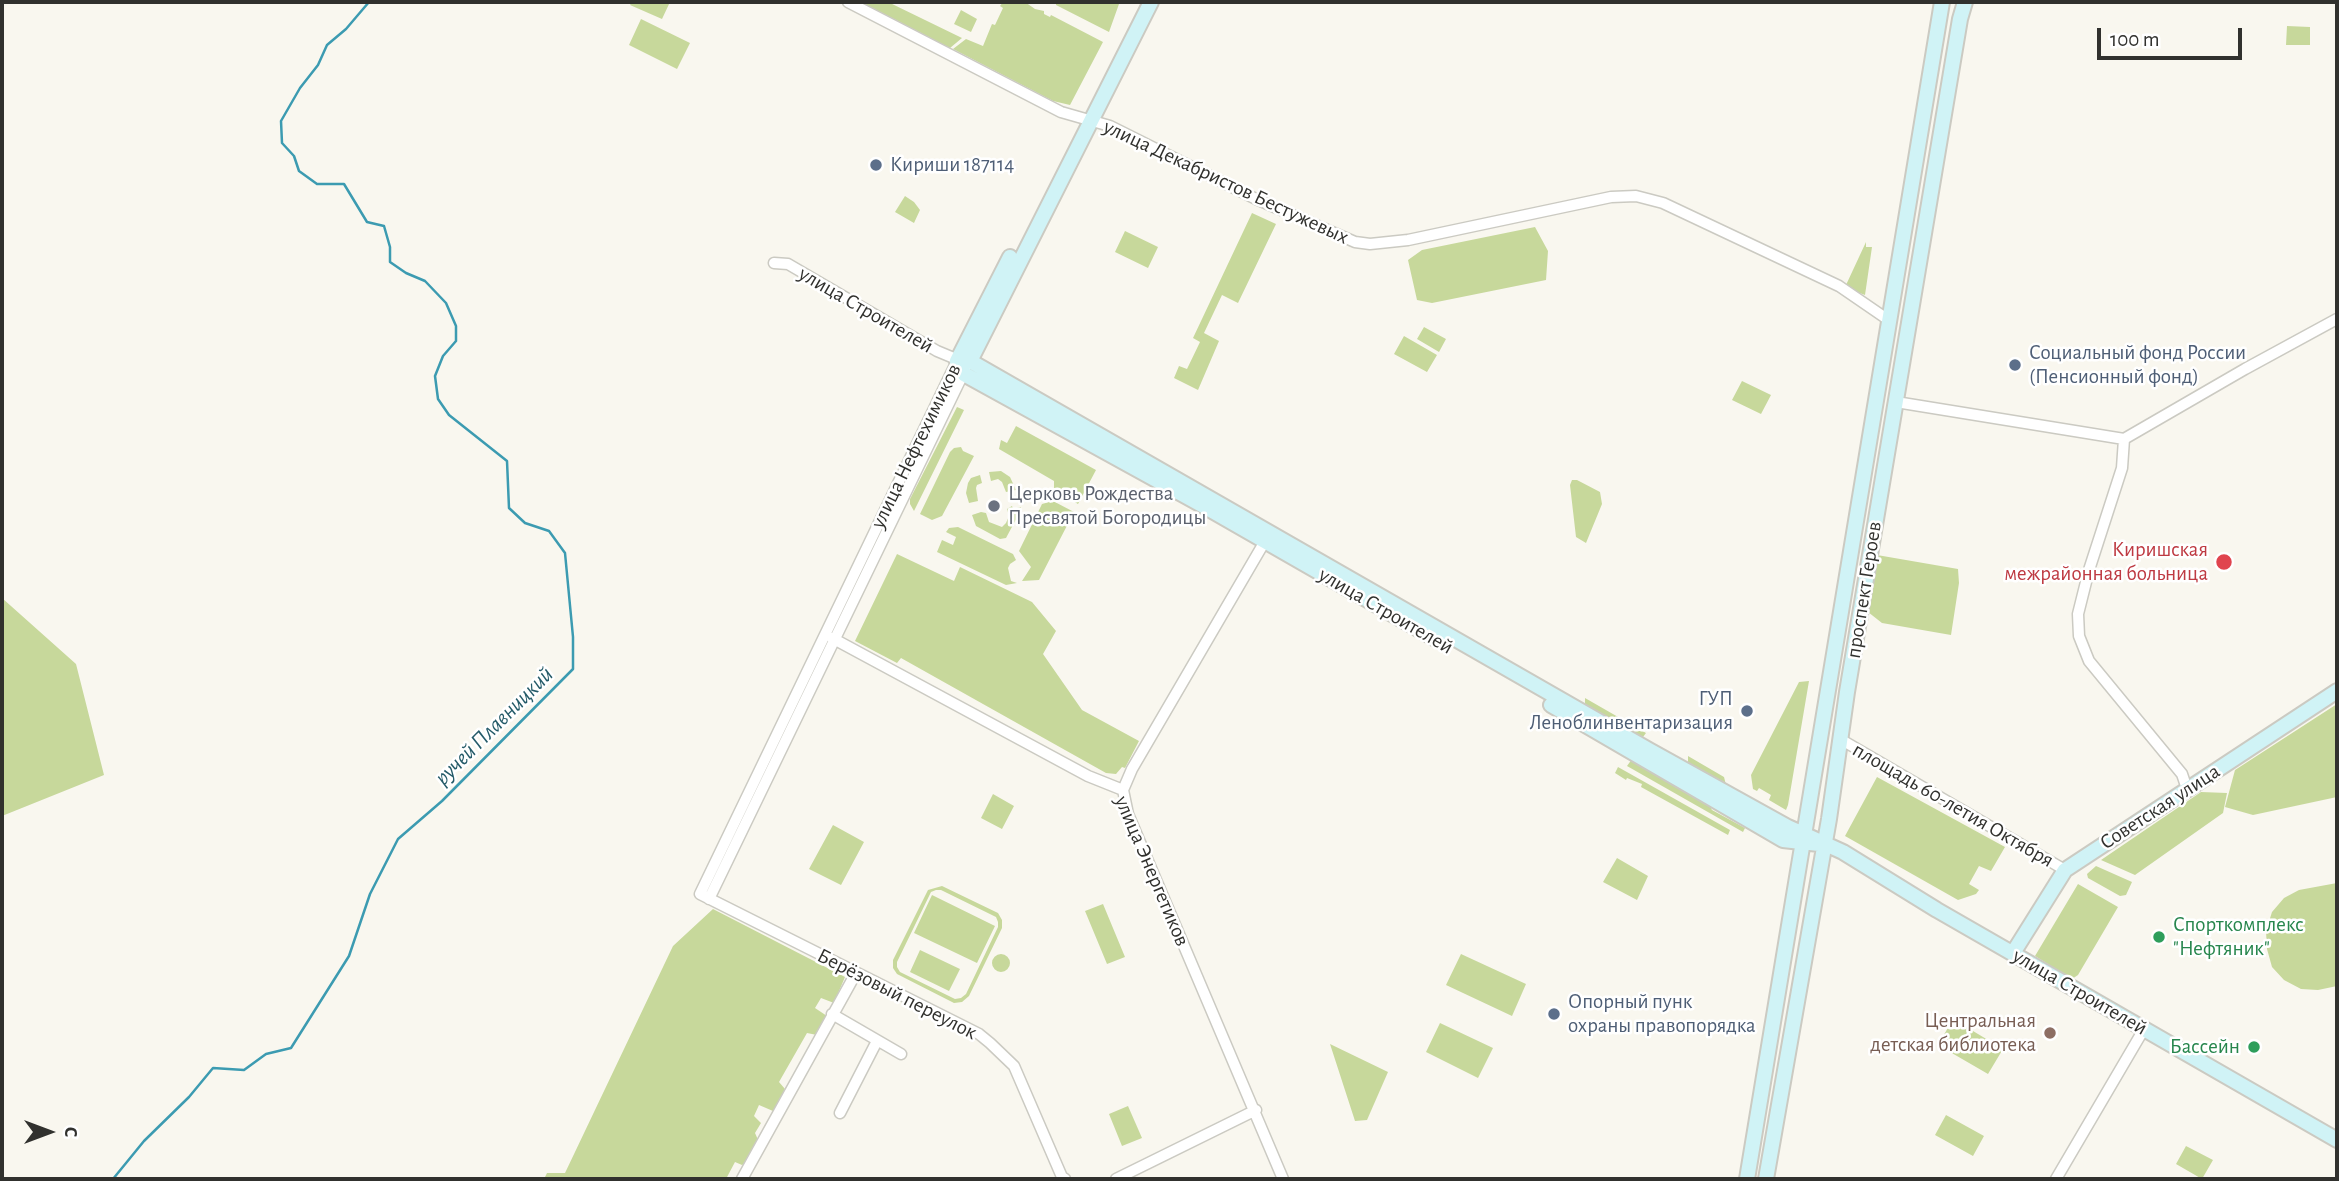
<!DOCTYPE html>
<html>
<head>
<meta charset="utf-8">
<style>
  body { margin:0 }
  #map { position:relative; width:2339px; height:1181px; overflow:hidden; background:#f9f7ef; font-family:"Alegreya Sans",sans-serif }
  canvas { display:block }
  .frame { position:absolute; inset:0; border:4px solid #31312e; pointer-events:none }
  .north { position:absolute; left:14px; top:1097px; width:70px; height:70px; -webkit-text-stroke:5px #fff; paint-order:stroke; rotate:90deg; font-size:19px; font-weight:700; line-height:28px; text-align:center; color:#31312e }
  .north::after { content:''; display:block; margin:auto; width:24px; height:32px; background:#31312e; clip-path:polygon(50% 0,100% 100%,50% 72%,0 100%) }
  .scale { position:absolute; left:2097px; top:28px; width:145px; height:32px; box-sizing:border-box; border:4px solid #31312e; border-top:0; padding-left:9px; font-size:21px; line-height:24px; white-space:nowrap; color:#31312e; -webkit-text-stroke:5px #fff; paint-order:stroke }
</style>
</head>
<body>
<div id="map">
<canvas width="2339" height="1181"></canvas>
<div class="frame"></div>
<div class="north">С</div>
<div class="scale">100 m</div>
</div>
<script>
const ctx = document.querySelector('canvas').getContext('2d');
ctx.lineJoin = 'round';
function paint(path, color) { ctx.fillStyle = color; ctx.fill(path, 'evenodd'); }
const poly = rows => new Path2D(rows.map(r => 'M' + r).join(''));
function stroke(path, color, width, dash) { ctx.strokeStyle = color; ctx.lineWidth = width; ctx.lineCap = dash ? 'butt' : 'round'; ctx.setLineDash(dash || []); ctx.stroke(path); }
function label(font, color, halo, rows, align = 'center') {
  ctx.font = font + ' "Alegreya Sans",sans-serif'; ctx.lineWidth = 5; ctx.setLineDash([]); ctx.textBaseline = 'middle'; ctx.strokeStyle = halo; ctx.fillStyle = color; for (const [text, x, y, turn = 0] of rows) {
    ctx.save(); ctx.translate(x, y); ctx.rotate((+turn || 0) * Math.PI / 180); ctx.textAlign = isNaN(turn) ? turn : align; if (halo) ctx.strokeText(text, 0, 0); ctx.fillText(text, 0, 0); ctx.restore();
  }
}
paint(poly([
  [632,2,670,2,662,19,630,5],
  [861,2,888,2,962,38,950,48],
  [1003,2,1025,2,1035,9,1044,11,1044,14,1050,17,1051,15,1103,42,1070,105,1053,101,953,49,966,39,983,46,992,24,995,25,1003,8,1000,6],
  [1056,2,1119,2,1119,4,1109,32,1056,5],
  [961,10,977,19,971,32,954,24],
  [641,19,690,43,677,69,629,45],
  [2287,26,2310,27,2310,45,2286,45],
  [905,196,914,202,920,210,914,223,895,212],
  [1252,213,1276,224,1238,303,1222,295,1204,333,1219,341,1198,390,1174,378,1179,366,1187,369,1200,342,1193,338],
  [1535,227,1548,251,1546,280,1432,303,1417,300,1408,260,1422,250],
  [1125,231,1158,247,1148,268,1115,252],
  [1866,242,1866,247,1872,247,1865,295,1849,289,1846,285],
  [1424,327,1446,339,1439,352,1417,339],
  [1404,336,1437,355,1427,372,1394,354],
  [1742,381,1771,395,1761,414,1732,400],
  [957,407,964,410,914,511,910,504,910,499],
  [1016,426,1096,470,1078,504,1054,490,1054,481,999,449,1001,440,1007,443],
  [961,447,963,451,974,456,942,516,932,520,920,514,950,452,954,448],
  [1001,471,1010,477,1016,490,1006,492,1002,482,998,479,991,481,989,472],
  [980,475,982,483,977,485,976,488,978,501,969,503,966,493,968,483,971,478],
  [1572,480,1577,480,1600,492,1602,504,1586,543,1576,537,1570,485],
  [1053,501,1074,512,1039,580,1022,581,1031,567,1019,551,1042,504],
  [1012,506,1013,509,1021,507,1021,510,1006,538,1000,539,976,526,972,515,981,512,986,513,989,522,1002,527,1006,523,1009,516,1007,509],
  [958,527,1013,554,1016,560,1010,564,1008,568,1011,581,1017,583,1006,585,937,552,942,540,953,545,956,537,946,532,949,528],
  [897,554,954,581,960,567,1032,602,1056,631,1043,654,1082,710,1139,741,1125,768,1122,767,1116,774,1106,773,901,658,897,663,855,641],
  [1877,555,1958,569,1959,583,1951,635,1882,623,1868,612],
  [2,598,76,664,104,775,2,816],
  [1809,681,1788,805,1786,810,1769,800,1771,795,1759,788,1757,791,1753,789,1751,775,1799,682],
  [1585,698,1646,733,1643,737,1638,739,1585,706],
  [2337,704,2337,797,2253,815,2225,807,2235,770],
  [1688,756,1724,777,1726,785,1688,768],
  [1632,759,1707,801,1712,810,1745,828,1743,832,1627,766],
  [1618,767,1730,830,1728,835,1641,787,1642,784,1627,778,1626,780,1615,773],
  [1877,777,2005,847,1991,871,1979,866,1969,884,1979,890,1976,894,1958,900,1845,836],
  [2201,792,2227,793,2223,813,2135,875,2101,860],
  [993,794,1014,806,1002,829,981,818],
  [833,825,864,842,841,885,809,869],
  [1617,858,1648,876,1637,900,1603,882],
  [2096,866,2132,882,2126,895,2120,896,2088,878,2087,874],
  [2337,883,2337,986,2318,990,2301,989,2284,980,2272,967,2267,949,2266,931,2272,912,2284,898,2299,890],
  [2078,884,2118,907,2078,975,2072,979,2035,956],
  [942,886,998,913,1002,920,1002,928,969,996,962,1002,954,1003,897,974,893,968,893,960,928,890],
  [936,890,941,890,996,917,998,922,998,927,966,994,961,998,955,999,900,972,897,967,897,962,931,892],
  [932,895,995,926,977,963,914,933],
  [1103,904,1125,957,1107,964,1085,911],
  [713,909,845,977,834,1003,821,998,815,1008,827,1016,817,1035,807,1033,779,1082,785,1089,773,1111,759,1105,754,1116,761,1123,755,1133,759,1142,748,1162,742,1165,735,1162,726,1179,544,1179,547,1173,565,1173,673,946],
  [920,950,960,969,949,991,910,972],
  [1461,954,1526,984,1512,1016,1446,985],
  '992 963a9 9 0 1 1 18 0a9 9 0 1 1-18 0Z',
  [1953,1019,2003,1049,1988,1074,1938,1045],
  [1440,1023,1493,1048,1478,1078,1426,1052],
  [1330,1044,1388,1072,1367,1120,1355,1121],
  [1128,1106,1142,1138,1122,1146,1109,1114],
  [1946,1115,1984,1136,1973,1156,1935,1135],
  [2186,1146,2213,1160,2202,1179,2176,1164]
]), '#c7d89b');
stroke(poly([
  [113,1179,144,1141,189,1097,213,1068,244,1070,266,1054,291,1048,349,956,370,894,398,839,442,801,573,669,573,637,565,553,549,531,525,523,509,508,507,461,449,415,438,399,435,376,443,356,456,341,456,326,446,303,425,281,406,273,390,262,390,247,384,226,367,222,344,184,317,184,299,171,294,156,282,143,281,121,300,88,318,65,327,45,346,29,369,2]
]), '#3c9bb1', 2.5);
const street = poly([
  [848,2,1061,112,1110,126,1256,199,1355,242,1370,244,1408,240,1611,197,1636,196,1663,203,1839,286,1890,321],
  [774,263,788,264,937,351,961,361],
  [957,361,700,894,979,1034,990,1043,1014,1066,1062,1177,1065,1179],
  [1896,402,2124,439,2245,369,2337,319],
  [2124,439,2122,468,2089,570,2078,614,2079,636,2089,661,2182,774,2187,789],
  [832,638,1088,776,1123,790,1128,814,1283,1179],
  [1840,739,2065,870],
  [1123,790,1132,769,1268,536],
  [709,899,965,370],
  [832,1014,901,1054],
  [840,1113,877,1041],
  [742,1179,856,973],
  [1116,1179,1256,1110],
  [2056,1179,2144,1029]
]);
const secondary = poly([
  [1151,2,970,361,1649,750,1788,827,1843,852,1937,910,2337,1140],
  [1010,257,957,361,964,374,1202,505,1439,641],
  [1551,705,1783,840,1819,844],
  [2013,953,2065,870,2337,691],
  [1747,1179,1942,2],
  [1766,1179,1829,819,1847,692,1960,19,1965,2]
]);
stroke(street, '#cbcac2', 13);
stroke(secondary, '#cbcac2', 18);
stroke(street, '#fff', 10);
stroke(secondary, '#d0f3f6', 14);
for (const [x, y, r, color] of [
  [876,165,7,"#5c6f8a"],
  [2015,365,7,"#5c6f8a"],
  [994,506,7,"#6b7280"],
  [2224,562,9,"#e0444e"],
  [1747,711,7,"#5c6f8a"],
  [2159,937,7,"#2e9e5b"],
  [1554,1014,7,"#5c6f8a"],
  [2050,1033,7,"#8d6e63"],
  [2254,1047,7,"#2e9e5b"]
]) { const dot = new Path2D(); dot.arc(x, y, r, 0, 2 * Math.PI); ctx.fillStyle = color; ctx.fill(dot); stroke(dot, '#fff', 2.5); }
label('21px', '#4e5e75', '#fff', [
  ["Кириши 187114",890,165],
  ["Социальный фонд России",2029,353],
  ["(Пенсионный фонд)",2029,377],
  ["ГУП",1733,699,"right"],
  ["Леноблинвентаризация",1733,723,"right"],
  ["Опорный пунк",1568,1002],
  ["охраны правопорядка",1568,1026]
], 'left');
label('21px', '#31312e', '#fff', [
  ["улица Декабристов Бестужевых",1226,182,25],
  ["улица Строителей",866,310,30],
  ["улица Нефтехимиков",916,446,-64],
  ["проспект Героев",1864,590,-81],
  ["улица Строителей",1386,611,30],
  ["площадь 60-летия Октября",1953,805,30],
  ["Советская улица",2160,807,-33],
  ["улица Энергетиков",1152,871,67],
  ["улица Строителей",2080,992,30],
  ["Берёзовый переулок",897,994,27]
]);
label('21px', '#5b616d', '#fff', [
  ["Церковь Рождества",1008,494],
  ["Пресвятой Богородицы",1008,518]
], 'left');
label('21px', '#be3a42', '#fff', [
  ["Киришская",2208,550],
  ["межрайонная больница",2208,574]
], 'right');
label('21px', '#27864d', '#fff', [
  ["Спорткомплекс",2173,925],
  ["\"Нефтяник\"",2173,949],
  ["Бассейн",2240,1047,"right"]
], 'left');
label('21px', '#785e54', '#fff', [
  ["Центральная",2036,1021],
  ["детская библиотека",2036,1045]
], 'right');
label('italic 23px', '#255b69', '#fff', [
  ["ручей Плавницкий",494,726,-45]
]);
</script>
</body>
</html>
